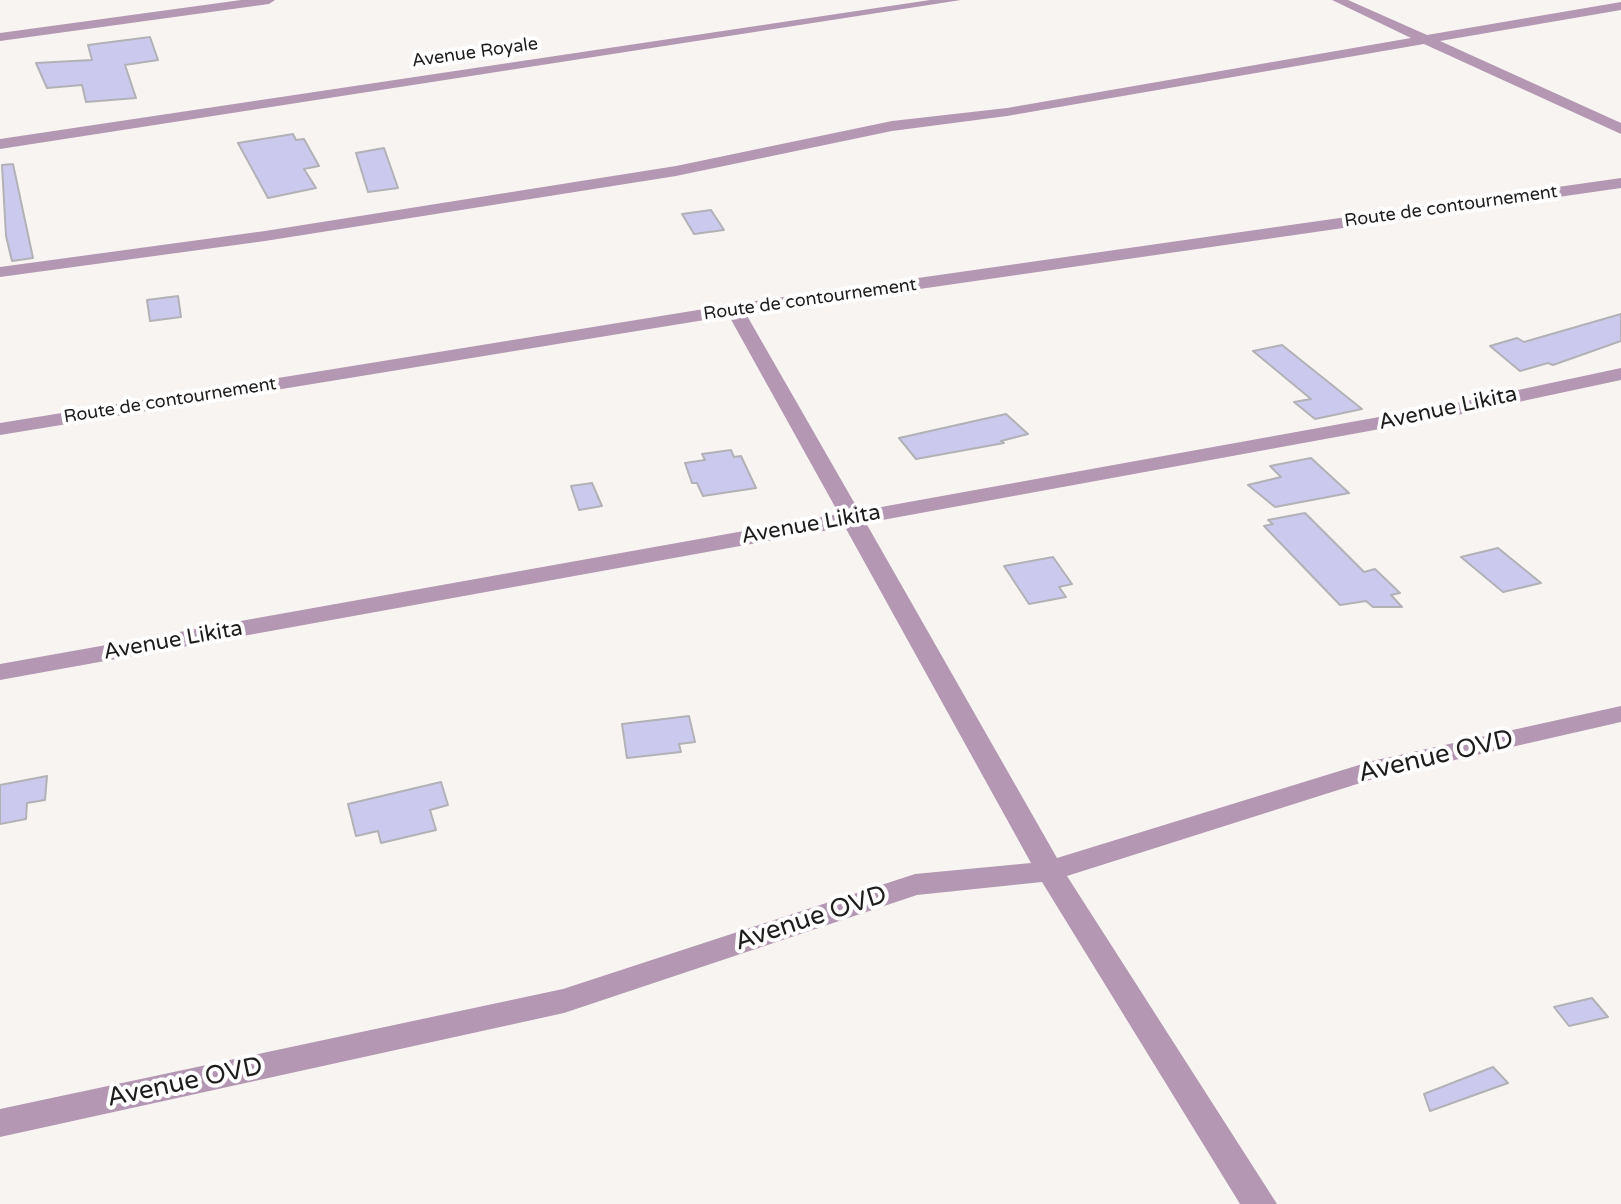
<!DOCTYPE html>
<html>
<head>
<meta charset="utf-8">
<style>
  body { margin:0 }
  canvas { display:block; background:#f8f4f1 }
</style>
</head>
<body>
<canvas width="1621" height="1204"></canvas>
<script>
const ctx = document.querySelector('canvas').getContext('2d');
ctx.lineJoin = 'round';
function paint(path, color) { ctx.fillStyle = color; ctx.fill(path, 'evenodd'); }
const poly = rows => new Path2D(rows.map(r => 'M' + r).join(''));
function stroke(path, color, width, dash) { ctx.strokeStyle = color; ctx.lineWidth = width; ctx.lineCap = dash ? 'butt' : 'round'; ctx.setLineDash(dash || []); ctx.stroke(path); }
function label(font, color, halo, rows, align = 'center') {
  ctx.font = font + ' "Varela Round",sans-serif'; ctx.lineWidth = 8; ctx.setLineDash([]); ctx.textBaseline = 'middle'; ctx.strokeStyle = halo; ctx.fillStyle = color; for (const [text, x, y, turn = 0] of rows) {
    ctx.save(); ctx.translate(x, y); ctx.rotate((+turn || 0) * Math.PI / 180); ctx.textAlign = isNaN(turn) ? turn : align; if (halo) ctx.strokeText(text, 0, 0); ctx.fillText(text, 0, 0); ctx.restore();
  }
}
const building = poly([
  [150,37,158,60,125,65,136,98,86,102,82,85,47,88,36,63,92,60,88,45,150,37],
  [293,134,296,140,304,139,319,166,304,169,316,188,268,198,238,143,293,134],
  [384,148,398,188,368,192,356,153,384,148],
  [13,164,33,258,12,261,6,236,2,165,13,164],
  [711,210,724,230,694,234,682,214,711,210],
  [178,296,181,317,150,321,147,300,178,296],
  [1621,314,1621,341,1553,365,1548,363,1520,371,1490,346,1517,338,1524,342,1621,314],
  [1282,345,1362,409,1315,419,1294,402,1311,399,1253,351,1282,345],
  [1006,414,1028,434,1001,441,1004,443,916,459,899,438,1006,414],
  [731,450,734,457,741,456,756,488,703,496,697,483,692,483,685,463,705,460,702,454,731,450],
  [1311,458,1349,493,1275,507,1248,485,1281,477,1270,466,1311,458],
  [592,483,602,506,579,510,571,486,592,483],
  [1305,513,1364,572,1375,569,1400,593,1391,595,1402,607,1373,607,1366,601,1340,605,1264,526,1273,524,1268,520,1305,513],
  [1498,548,1541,583,1503,592,1461,557,1498,548],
  [1053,557,1072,584,1059,587,1066,597,1029,604,1004,566,1053,557],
  [689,716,695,742,679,744,681,752,627,758,622,724,689,716],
  [47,776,45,800,27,803,26,819,0,824,0,785,47,776],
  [441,782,448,805,430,810,436,830,381,843,378,831,356,836,348,804,441,782],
  [1592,998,1608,1017,1569,1026,1554,1007,1592,998],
  [1493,1067,1508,1083,1430,1111,1424,1094,1493,1067]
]);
paint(building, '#cbc9ee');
stroke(building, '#b2b2b6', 2);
paint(poly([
  [241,0,275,0,269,4,0,41,0,33,241,0],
  [930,0,961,0,0,149,0,139,930,0],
  [1332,0,1348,0,1427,35,1621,2,1621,10,1440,41,1621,123,1621,134,1424,44,1007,116,892,131,676,176,265,241,0,277,0,267,265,231,676,166,892,121,1007,108,1411,38,1332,0],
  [1621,178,1621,188,746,314,859,511,1462,402,1621,368,1621,380,1462,414,866,523,1057,858,1372,761,1621,706,1621,722,1376,778,1067,876,1277,1204,1240,1204,1042,882,917,895,564,1013,0,1137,0,1109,563,989,915,874,1031,863,845,527,0,680,0,664,839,514,729,316,0,435,0,423,735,304,1621,178]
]), '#b498b3');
label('18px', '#1e1d1c', '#fff', [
  ["Avenue Royale",475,53,-8],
  ["Route de contournement",1451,207,-8],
  ["Route de contournement",810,300,-8],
  ["Route de contournement",170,401,-9]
]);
label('22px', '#1e1d1c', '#fff', [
  ["Avenue Likita",1448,409,-12],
  ["Avenue Likita",811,525,-10],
  ["Avenue Likita",173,641,-10]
]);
label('26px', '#1e1d1c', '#fff', [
  ["Avenue OVD",1436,757,-13],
  ["Avenue OVD",811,919,-18],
  ["Avenue OVD",185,1083,-12]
]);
</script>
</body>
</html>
